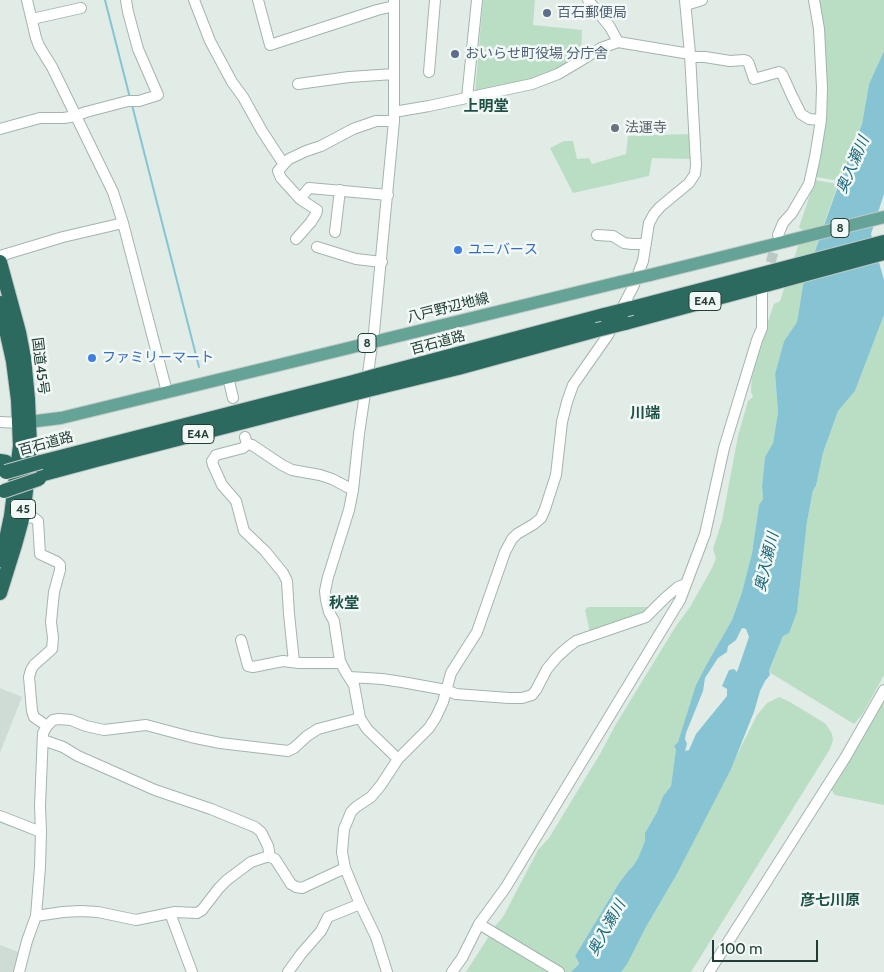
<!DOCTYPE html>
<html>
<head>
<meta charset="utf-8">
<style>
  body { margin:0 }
  #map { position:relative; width:884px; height:972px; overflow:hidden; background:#e1ece7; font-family:Cabin,sans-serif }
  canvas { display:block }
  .scale { position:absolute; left:712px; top:940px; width:106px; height:22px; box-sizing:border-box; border:2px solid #213d36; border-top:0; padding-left:6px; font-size:15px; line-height:18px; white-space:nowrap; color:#213d36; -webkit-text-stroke:4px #f1f8f5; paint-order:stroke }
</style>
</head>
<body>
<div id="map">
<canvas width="884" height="972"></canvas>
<div class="scale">100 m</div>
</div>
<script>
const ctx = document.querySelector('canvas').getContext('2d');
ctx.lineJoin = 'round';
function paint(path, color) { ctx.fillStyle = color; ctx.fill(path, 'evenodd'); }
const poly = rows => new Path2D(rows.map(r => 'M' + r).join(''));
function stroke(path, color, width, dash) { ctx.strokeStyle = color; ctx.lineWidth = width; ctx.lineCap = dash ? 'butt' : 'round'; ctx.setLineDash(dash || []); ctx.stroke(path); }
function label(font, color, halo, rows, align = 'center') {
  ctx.font = font + ' Cabin,"Noto Sans JP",sans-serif'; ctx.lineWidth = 5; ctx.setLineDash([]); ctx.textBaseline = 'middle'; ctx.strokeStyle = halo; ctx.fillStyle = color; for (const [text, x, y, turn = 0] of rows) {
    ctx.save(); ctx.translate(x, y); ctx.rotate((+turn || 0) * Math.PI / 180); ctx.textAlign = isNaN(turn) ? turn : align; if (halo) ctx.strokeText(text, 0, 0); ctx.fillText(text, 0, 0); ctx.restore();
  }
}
paint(poly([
  [0,688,22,697,0,753],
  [0,945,21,953,16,972,0,972]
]), '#cfdcd6');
paint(poly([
  [483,0,535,0,533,25,582,30,581,56,558,69,532,80,475,92],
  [818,0,884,0,884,51,869,84,862,124,839,181,816,177,824,125],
  [690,134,692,159,652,158,649,176,573,193,550,148,564,141,573,141,577,159,589,158,592,164,626,154,628,136],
  [815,180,838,184,803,285,797,322,784,341,775,374,778,412,773,443,765,457,762,485,763,499,759,505,752,553,742,592,732,620,709,660,678,742,674,746,676,750,675,761,671,786,663,796,657,812,645,833,645,841,638,858,633,866,628,871,619,883,575,956,577,959,579,964,571,972,466,972,496,925,503,917,538,850,549,838,600,754,616,724,676,626,690,607,712,568,716,558,713,549,722,521,738,436,748,401,753,397,751,392,752,369,774,304,780,301,803,231,799,227],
  [884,315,884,675,862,715,854,724,769,672,783,636,797,612,807,522,813,490,816,486,823,453,838,411,855,391],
  [588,607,650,607,637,619,590,632,585,610],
  [779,697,790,702,826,724,832,734,833,740,830,749,691,972,621,972,646,927,677,874,757,715,767,703],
  [884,697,884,805,835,795,830,787]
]), '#b9dec4');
paint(poly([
  [884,51,884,194,871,234,884,280,884,315,855,391,838,411,823,453,816,486,813,490,807,522,797,612,789,633,783,636,769,671,770,675,765,681,760,691,754,712,731,769,677,874,646,927,627,964,621,972,571,972,579,964,577,959,575,956,619,883,628,871,633,866,638,858,645,841,645,833,657,812,663,796,671,786,676,750,674,746,678,742,696,685,709,660,732,620,742,592,752,553,759,505,763,499,762,486,765,457,773,443,778,412,775,374,784,341,797,322,803,285,839,183,862,124,869,84],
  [742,628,746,629,749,637,737,672,734,669,729,670,722,686,727,689,727,696,696,734,689,750,685,751,687,744,685,739,686,733,703,691,705,678,718,658,727,652,728,646,736,640]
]), '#87c4d3');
stroke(poly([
  [105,0,130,98],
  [132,105,199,367]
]), '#87c4d3', 2);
stroke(poly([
  [767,277,777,238]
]), '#bbc9c4', 10, [10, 5]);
const minor = poly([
  [27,0,36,38,39,46,52,67,113,192,123,223,167,392],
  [194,0,210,41,232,82,243,97,262,131,281,160,285,163,289,159,306,151,321,146,353,129,376,121,394,121],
  [258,0,270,45,377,10,394,6],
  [394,0,394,121,374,332,359,434,353,490,349,510,328,577,325,591,326,600,329,612,334,621,340,661,345,671,354,685,360,718,367,729,398,759],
  [588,0,610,27,618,42],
  [686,5,702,0],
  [32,19,81,8],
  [690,57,705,57,730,61,744,60,747,61,749,64,754,79,779,72,781,73,783,76,792,96,801,114,809,119,821,120],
  [429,72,435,0],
  [298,84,349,77,394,74],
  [467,98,477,0],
  [394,112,429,106,532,84,558,74,580,61,601,48,618,42,690,54],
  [0,129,40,118,64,118,75,116,86,112,128,101,139,101,158,95,138,49,128,12,126,0],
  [285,163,278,171,281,178,300,199,317,210,316,214,311,222,296,239],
  [300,199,309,188,388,195],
  [335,232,340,190],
  [597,235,613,236,624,243,632,244,646,244],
  [778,235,783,223,792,213,809,184,815,157,821,120,822,88,819,29,814,0],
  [317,247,356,259,382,262],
  [0,256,63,237,123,223],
  [228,377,233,398],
  [0,422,19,423],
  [245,437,247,444,252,445,282,465,292,470,320,475,332,479,353,490],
  [247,444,243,448,216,455,212,461,213,465,222,485,236,501,244,531,265,551,283,573,287,581,289,614,294,662],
  [23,516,34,518,38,521,40,554,57,562,60,565,60,570,54,592,51,622,53,638,52,649,34,665,31,670,29,677,32,711,34,717,47,726],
  [241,640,248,666,253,667,283,661,299,663,341,663],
  [350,677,382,679,402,682,446,690,456,694,509,698,522,698,532,695,536,690,547,669,557,657,568,647,576,641,646,617,665,598,678,587,686,584],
  [43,740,63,747,78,756,155,790,211,809,255,827,261,832,268,846,270,857],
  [0,816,41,832],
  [170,913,192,972],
  [36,916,63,912,81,911,98,912,136,920,175,912,197,913,202,910,219,888,227,880,251,862,266,857,270,857,275,859,291,884,296,887,302,888,345,868],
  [479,924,559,972],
  [19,972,27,941,36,916,40,867,41,832,40,806,43,733,47,726,53,720,59,719,71,720,86,726,104,730,146,725,191,737,220,743,288,751,294,748,307,736,318,729,360,718],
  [288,972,301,954,321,931,328,917,360,904],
  [387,972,376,937,360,904,345,868,342,852,344,829,351,812,356,807,371,797,381,785,398,759,429,728,436,717,443,702,451,673,477,632,505,552,512,539,517,534,534,524,541,518,545,509,556,475,562,422,567,402,573,385,608,335,633,287,643,261,649,223,654,214,660,207,689,183,695,174,696,165,690,54,685,0],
  [452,972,462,958,479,924,506,887,549,816,680,600,705,534,724,448,757,340,762,328,762,294],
  [709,972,845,758,884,690]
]);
const major = poly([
  [650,275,884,217],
  [20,423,61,418,620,282]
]);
const highway = poly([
  [0,262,19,332,24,358,28,399,30,446,26,491,23,516,15,545,0,593],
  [0,303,13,361,18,400,20,446,11,516,5,544,0,560],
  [632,308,884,242],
  [625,323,884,253],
  [378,375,604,315],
  [376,388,458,368,597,330],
  [0,461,6,462],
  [41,462,357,381],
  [40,475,96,460,356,393]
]);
stroke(minor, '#a4b4ae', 12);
stroke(major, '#c1c9c7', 14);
stroke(highway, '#c1c9c7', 16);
stroke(minor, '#fff', 10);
stroke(major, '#64a395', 12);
stroke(highway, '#2c6a5f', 14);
const majorBridge = poly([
  [620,282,650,275]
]);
const highwayBridge = poly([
  [604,315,632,308],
  [597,330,625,323],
  [357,381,378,375],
  [356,393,376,388],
  [6,472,41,462],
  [4,491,39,479]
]);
stroke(majorBridge, '#c1c9c7', 14, []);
stroke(highwayBridge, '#c1c9c7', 16, []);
stroke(majorBridge, '#64a395', 12);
stroke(highwayBridge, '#2c6a5f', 14);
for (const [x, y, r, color] of [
  [547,13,5,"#5c6f8a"],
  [455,54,5,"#5c6f8a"],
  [615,128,5,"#6b7280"],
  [458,250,5,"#3f7fe0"],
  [92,358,5,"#3f7fe0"]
]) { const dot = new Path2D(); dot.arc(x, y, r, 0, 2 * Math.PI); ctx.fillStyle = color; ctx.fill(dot); stroke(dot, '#f1f8f5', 2); }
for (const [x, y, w] of [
  [840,228,18],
  [705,301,32],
  [367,343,18],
  [198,434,32],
  [23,509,25]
]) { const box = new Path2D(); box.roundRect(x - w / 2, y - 9.5, w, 19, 4); ctx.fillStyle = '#f1f8f5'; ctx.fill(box); stroke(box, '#213d36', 1); }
label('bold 12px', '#213d36', null, [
  ["8",840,228],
  ["E4A",705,301],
  ["8",367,343],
  ["E4A",198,434],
  ["45",23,509]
]);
label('14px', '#4e5e75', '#f1f8f5', [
  ["百石郵便局",557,13],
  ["おいらせ町役場 分庁舎",465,54]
], 'left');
label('14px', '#5b616d', '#f1f8f5', [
  ["法運寺",625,128]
], 'left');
label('14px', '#366cbe', '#f1f8f5', [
  ["ユニバース",468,250],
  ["ファミリーマート",102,358]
], 'left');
label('14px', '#213d36', '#f1f8f5', [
  ["八戸野辺地線",448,308,-14],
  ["百石道路",438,343,-15],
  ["国道45号",40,366,83],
  ["百石道路",46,444,-15]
]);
label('bold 15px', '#1c4f45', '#f1f8f5', [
  ["上明堂",486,107],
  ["川端",645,414],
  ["秋堂",344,604],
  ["彦七川原",830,901]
]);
label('italic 15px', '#19667a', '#f1f8f5', [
  ["奥入瀬川",853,165,-67],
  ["奥入瀬川",767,562,-77],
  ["奥入瀬川",607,928,-61]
]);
</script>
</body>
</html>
